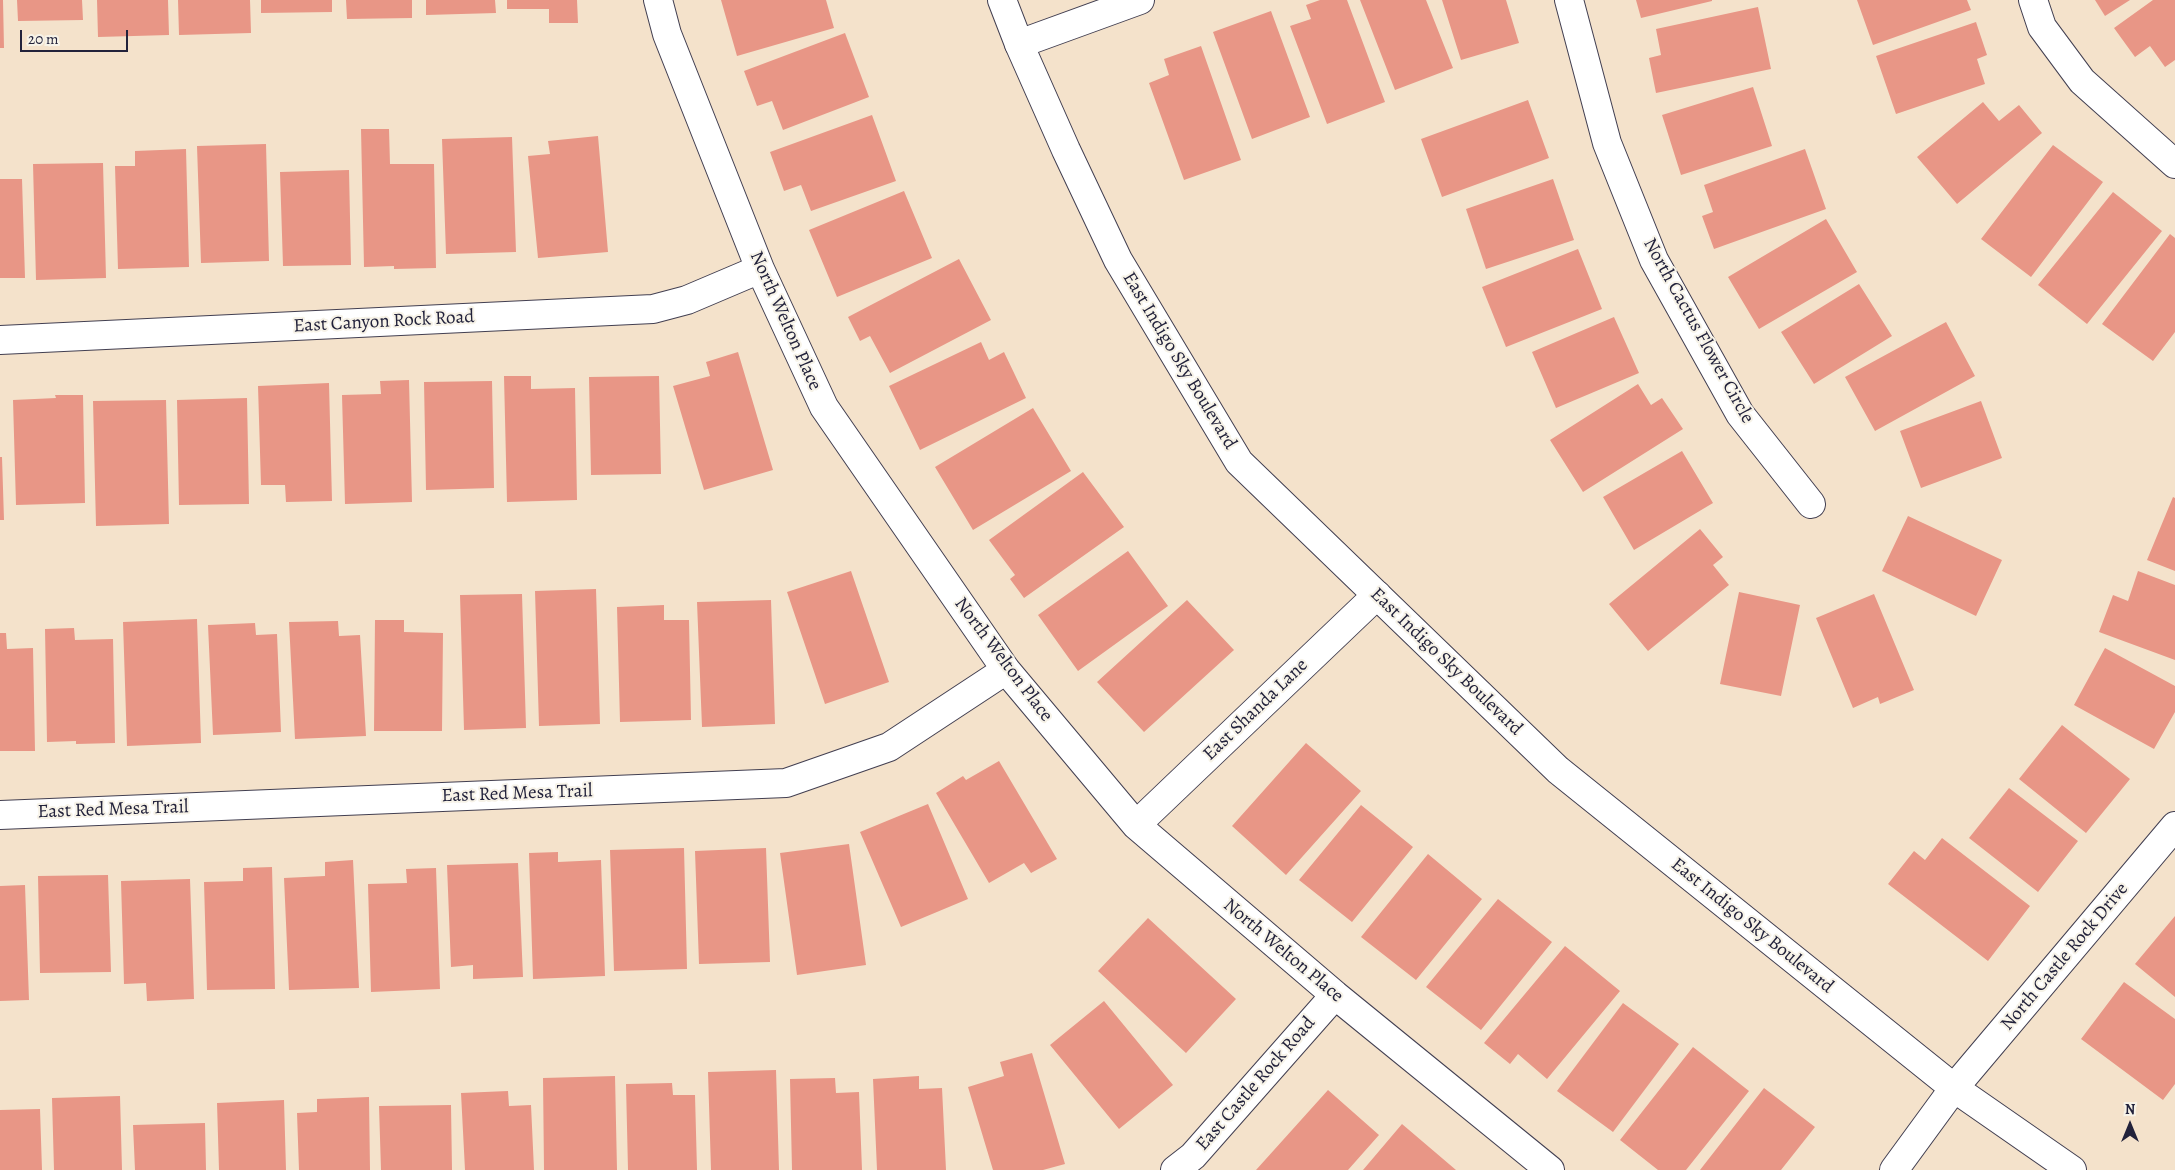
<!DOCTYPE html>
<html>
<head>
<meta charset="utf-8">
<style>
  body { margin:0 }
  #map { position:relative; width:2175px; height:1170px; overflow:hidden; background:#f4e2cb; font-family:Alegreya,serif }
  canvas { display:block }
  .north { position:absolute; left:2105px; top:1100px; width:50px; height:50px; -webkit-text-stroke:4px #f7f3e8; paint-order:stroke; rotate:0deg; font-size:14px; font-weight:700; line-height:20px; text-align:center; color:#22223b }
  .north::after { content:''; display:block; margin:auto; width:18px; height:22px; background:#22223b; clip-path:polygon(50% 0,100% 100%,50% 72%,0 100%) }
  .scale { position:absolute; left:20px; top:30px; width:108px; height:22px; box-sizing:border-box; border:2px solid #22223b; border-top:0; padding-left:6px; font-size:15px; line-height:18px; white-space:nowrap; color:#22223b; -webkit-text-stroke:4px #f7f3e8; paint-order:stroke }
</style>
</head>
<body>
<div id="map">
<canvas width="2175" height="1170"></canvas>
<div class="north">N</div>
<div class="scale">20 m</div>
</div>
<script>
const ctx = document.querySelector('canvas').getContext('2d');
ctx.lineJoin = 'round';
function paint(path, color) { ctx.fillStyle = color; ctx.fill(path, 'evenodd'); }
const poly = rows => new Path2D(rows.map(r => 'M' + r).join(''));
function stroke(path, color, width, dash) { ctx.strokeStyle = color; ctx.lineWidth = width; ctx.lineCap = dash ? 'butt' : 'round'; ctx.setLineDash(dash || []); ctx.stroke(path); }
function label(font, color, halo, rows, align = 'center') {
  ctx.font = font + ' Alegreya,serif'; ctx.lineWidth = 4; ctx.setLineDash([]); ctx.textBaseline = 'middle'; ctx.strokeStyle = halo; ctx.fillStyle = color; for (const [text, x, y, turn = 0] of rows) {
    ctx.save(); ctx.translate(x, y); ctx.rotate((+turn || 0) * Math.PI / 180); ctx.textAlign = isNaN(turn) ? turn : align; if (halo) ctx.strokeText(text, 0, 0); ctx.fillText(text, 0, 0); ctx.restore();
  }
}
paint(poly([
  [0,0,3,0,4,48,0,48],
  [17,0,82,0,83,20,18,21],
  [97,0,168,0,169,35,98,37],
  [178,0,250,0,251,33,179,35],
  [261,0,332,0,332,12,261,13],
  [346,0,412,0,412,18,347,19],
  [426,0,495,0,496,13,426,15],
  [507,0,577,0,578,23,549,23,549,9,507,9],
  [721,0,826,0,834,28,737,56],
  [1320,0,1347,0,1385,102,1327,124,1290,26,1311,19,1306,5],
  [1360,0,1426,0,1453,68,1395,90],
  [1442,0,1506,0,1519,43,1461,60],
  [1636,0,1712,0,1712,1,1641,18],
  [1857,0,1967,0,1971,10,1873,45],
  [2095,0,2130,0,2105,16],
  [2153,0,2175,0,2175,60,2165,67,2150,46,2135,57,2114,28],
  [1758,7,1771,69,1656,93,1649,58,1661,55,1656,29],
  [1271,11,1310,117,1252,139,1213,32],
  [1976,22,1987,55,1977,59,1985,84,1896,114,1876,56],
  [845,33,869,97,783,130,772,101,757,106,744,71],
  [1201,46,1241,160,1184,180,1149,83,1169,75,1164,59],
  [1753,87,1772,146,1681,175,1662,115],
  [1528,100,1549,158,1442,197,1421,139],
  [1983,102,1999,121,2019,105,2042,133,1957,204,1917,157],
  [872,115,896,181,811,211,801,185,784,191,770,152],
  [361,129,389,129,390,164,434,164,436,268,394,269,394,266,364,267],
  [598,136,608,252,538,258,528,156,550,154,548,141],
  [512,137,516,252,446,254,442,139],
  [266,144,269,261,201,263,197,146],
  [2053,145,2103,182,2031,277,1981,239],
  [186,149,189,267,118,269,115,166,135,166,135,151],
  [1805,149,1826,209,1714,249,1702,216,1713,212,1704,185],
  [103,163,106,278,36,280,33,164],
  [349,170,351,265,283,266,280,172],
  [0,179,22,179,25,278,0,278],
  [1553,179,1574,240,1486,269,1466,209],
  [904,191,932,258,837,297,809,230],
  [2113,192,2162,231,2087,324,2038,285],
  [1826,219,1857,272,1759,329,1728,277],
  [2170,234,2175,238,2175,332,2153,361,2102,324],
  [1578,249,1602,309,1506,347,1482,287],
  [959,259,991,320,890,373,870,336,860,341,848,317],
  [1859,284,1892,336,1814,384,1781,332],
  [1614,317,1639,373,1556,408,1532,352],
  [1946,322,1975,376,1875,431,1845,377],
  [981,342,989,360,1004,352,1026,398,920,450,889,386],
  [738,352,773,470,704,490,673,386,710,376,706,362],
  [504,376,531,376,531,389,575,388,577,500,507,502],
  [659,376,661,474,591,475,589,377],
  [409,380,412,502,345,504,342,395,381,394,380,381],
  [492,381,494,488,426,490,424,382],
  [329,383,332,501,286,502,285,485,261,485,258,386],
  [1638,384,1651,405,1662,398,1683,429,1583,492,1550,440],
  [55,395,83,395,85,503,16,505,13,400,56,398],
  [247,398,249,504,179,505,177,400],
  [166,400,169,524,96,526,93,401],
  [1981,401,2002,458,1921,488,1900,431],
  [1033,408,1071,471,973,530,935,467],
  [1682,451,1713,503,1634,550,1603,497],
  [0,457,2,457,4,520,0,520],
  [1083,472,1124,527,1024,598,1010,579,1015,575,989,540],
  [2173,497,2175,498,2175,571,2147,560],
  [1908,516,2002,560,1976,616,1882,571],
  [1700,529,1723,557,1713,565,1729,585,1648,651,1609,604],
  [1128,551,1168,606,1078,671,1038,615],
  [851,571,889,682,825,704,787,592],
  [2138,571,2175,585,2175,660,2099,632,2113,595,2128,601],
  [596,589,600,724,539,726,535,591],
  [1739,592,1800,605,1781,696,1720,684],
  [522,594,526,728,464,730,460,595],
  [1874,594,1914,690,1880,704,1878,697,1853,708,1816,618],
  [771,600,775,724,702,727,697,602],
  [1187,600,1234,650,1144,732,1097,682],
  [664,605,664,620,689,620,691,720,620,722,617,607],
  [197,619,201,743,127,746,123,622],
  [375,620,404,620,404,632,443,633,442,731,374,731],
  [338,621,339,636,360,635,366,736,295,739,289,622],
  [255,623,256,635,277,634,281,732,213,735,208,625],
  [74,628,75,640,113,639,115,743,76,744,76,741,47,742,45,629],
  [0,633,6,633,7,649,33,648,35,751,0,751],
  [2105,648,2175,686,2175,712,2154,749,2074,705],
  [2062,725,2130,779,2086,833,2019,779],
  [1306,743,1361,791,1286,875,1232,826],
  [999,761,1057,859,1031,873,1024,863,989,883,936,793,963,776,966,780],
  [2009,788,2078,841,2038,892,1969,838],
  [928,804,968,899,901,927,860,832],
  [1361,805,1413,847,1352,922,1299,880],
  [1942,838,2030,906,1988,961,1888,884,1914,851,1925,860],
  [849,844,866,965,797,975,780,853],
  [684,848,687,969,614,971,610,850],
  [766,848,770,962,699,964,695,851],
  [558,852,558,862,601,860,605,976,533,979,529,853],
  [1428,854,1482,899,1416,980,1361,937],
  [353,860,359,988,289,990,284,878,325,876,325,862],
  [518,863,523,977,473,979,473,965,451,967,447,865],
  [272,867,275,989,207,990,204,882,243,881,243,868],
  [436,868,440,989,371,992,368,884,407,883,406,869],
  [108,875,111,972,40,973,38,876],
  [190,879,194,999,147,1001,146,983,124,984,121,881],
  [25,885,29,1000,0,1001,0,886],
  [1498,899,1552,942,1481,1030,1426,987],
  [2175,916,2175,997,2135,964],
  [1148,918,1236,999,1186,1053,1098,971],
  [1565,946,1620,991,1547,1079,1518,1054,1510,1064,1484,1043],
  [2124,982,2175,1019,2175,1084,2163,1100,2081,1039],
  [1104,1001,1173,1085,1119,1129,1050,1045],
  [1623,1003,1679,1044,1613,1132,1557,1091],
  [1693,1047,1749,1091,1686,1170,1658,1170,1620,1140],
  [1032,1053,1065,1164,1043,1170,993,1170,968,1087,1004,1076,1000,1062],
  [776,1070,779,1170,711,1170,708,1072],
  [615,1076,617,1170,544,1170,543,1078],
  [919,1076,919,1089,942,1088,946,1170,877,1170,873,1079],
  [835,1078,836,1093,859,1092,862,1170,792,1170,790,1079],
  [672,1083,673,1095,695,1095,697,1170,628,1170,626,1084],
  [1764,1088,1815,1127,1781,1170,1700,1170],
  [1328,1090,1379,1135,1348,1170,1256,1170],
  [508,1091,509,1106,531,1105,534,1170,465,1170,461,1093],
  [120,1096,122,1170,54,1170,52,1098],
  [369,1097,370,1170,299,1170,297,1113,317,1112,317,1099],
  [284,1100,286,1170,219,1170,217,1103],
  [451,1105,452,1170,381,1170,379,1106],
  [40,1109,42,1170,0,1170,0,1110],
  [205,1123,206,1170,135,1170,133,1125],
  [1402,1124,1456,1170,1363,1170]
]), '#e89686');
const street = poly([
  [658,0,667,34,760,269,824,407,1006,670,1136,825,1335,995,1550,1170],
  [1569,0,1607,143,1654,260,1740,414,1811,504],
  [2033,0,2042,27,2082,81,2175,164],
  [1019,44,1140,0],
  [0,340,653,309,687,300,760,269],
  [0,815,786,783,889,747,1006,670],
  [1136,825,1377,595],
  [1175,1170,1193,1156,1335,995],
  [1894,1170,1954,1088,2175,826]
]);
const secondary = poly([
  [1002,0,1019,44,1066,150,1118,260,1239,462,1558,770,1954,1088,2072,1170]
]);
stroke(street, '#423f51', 30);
stroke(secondary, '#423f51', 30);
stroke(street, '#fff', 28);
stroke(secondary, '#fff', 28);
label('19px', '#22223b', '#f7f3e8', [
  ["North Welton Place",785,321,66],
  ["East Canyon Rock Road",384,322,-3],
  ["North Cactus Flower Circle",1698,331,61],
  ["East Indigo Sky Boulevard",1179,361,59],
  ["North Welton Place",1003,660,53],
  ["East Indigo Sky Boulevard",1446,662,44],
  ["East Shanda Lane",1256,710,-44],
  ["East Red Mesa Trail",517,794,-2],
  ["East Red Mesa Trail",113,810,-2],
  ["East Indigo Sky Boulevard",1752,926,39],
  ["North Welton Place",1283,951,40],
  ["North Castle Rock Drive",2065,957,-50],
  ["East Castle Rock Road",1256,1084,-49]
]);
</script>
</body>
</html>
